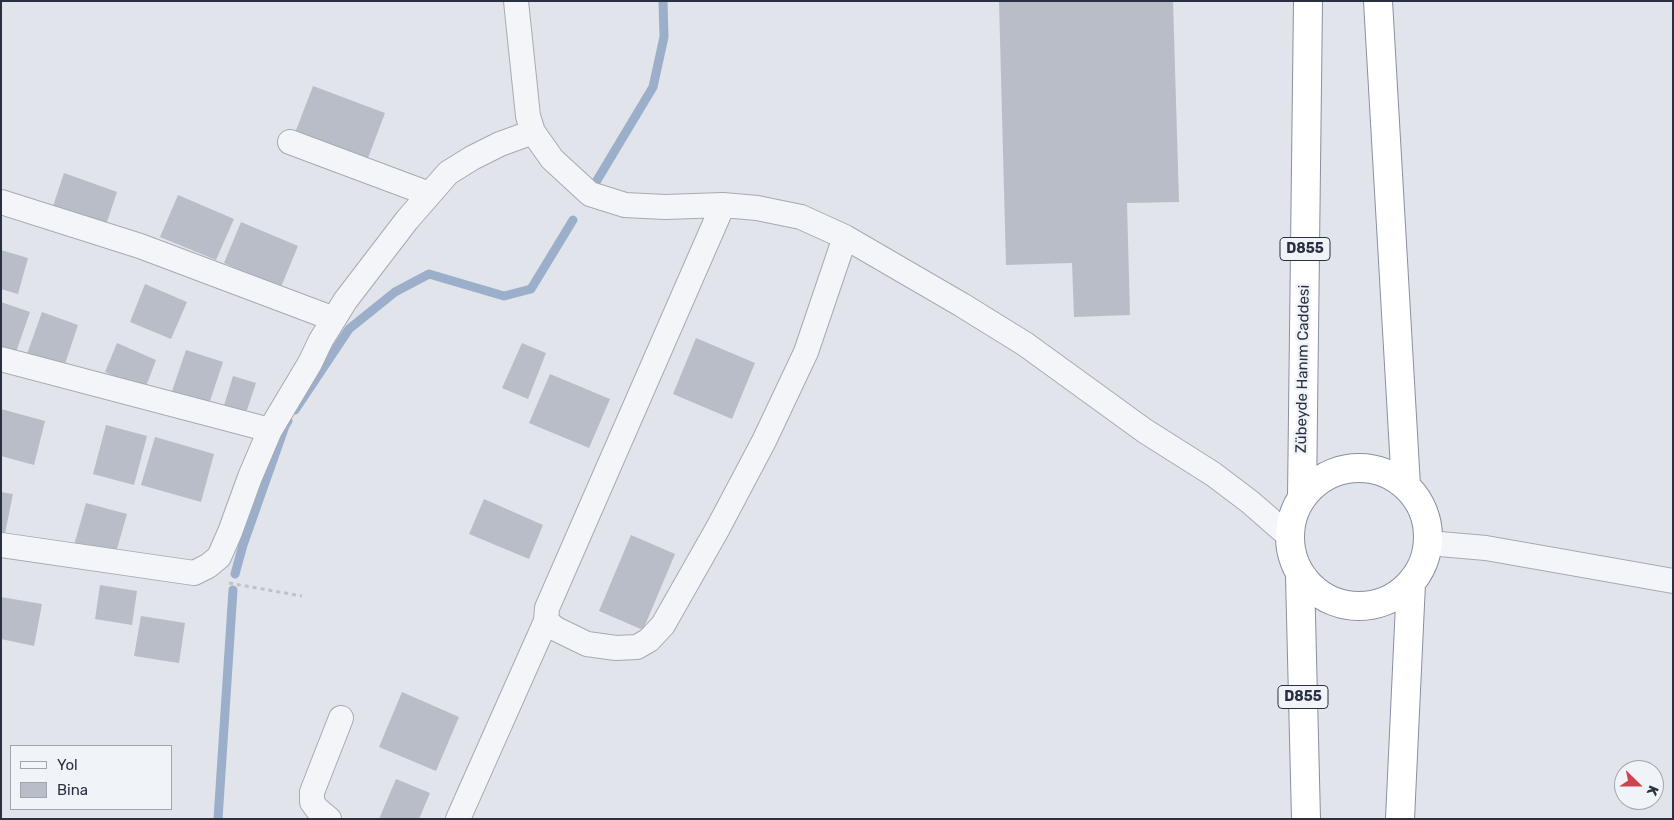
<!DOCTYPE html>
<html>
<head>
<meta charset="utf-8">
<style>
  body { margin:0 }
  #map { position:relative; width:1674px; height:820px; overflow:hidden; background:#e1e4ea; font-family:Rubik,sans-serif }
  canvas { display:block }
  .frame { position:absolute; inset:0; border:2px solid #293042; pointer-events:none }
  .legend { position:absolute; left:10px; top:745px; width:162px; height:65px; box-sizing:border-box; background:#f0f3f7; border:1px solid #a0a5af; margin:0; padding:6px 9px; list-style:none; font-size:15px; color:#293042 }
  .legend li { display:flex; align-items:center; gap:10px; height:25px }
  .legend b { width:25px; border:1px solid #a0a5af }
  .north { position:absolute; left:1614px; top:760px; width:50px; height:50px; box-sizing:border-box; background:#f0f3f7; border:1px solid #a0a5af; border-radius:50%; rotate:112deg; font-size:14px; font-weight:700; line-height:20px; text-align:center; color:#293042 }
  .north::after { content:''; display:block; margin:auto; width:18px; height:22px; background:#d04452; clip-path:polygon(50% 0,100% 100%,50% 72%,0 100%) }
</style>
</head>
<body>
<div id="map">
<canvas width="1674" height="820"></canvas>
<div class="frame"></div>
<ul class="legend">
<li><b style="height:6px;background:#f4f5f8"></b>Yol</li>
<li><b style="height:14px;background:#b8bdc7"></b>Bina</li>
</ul>
<div class="north">K</div>
</div>
<script>
const ctx = document.querySelector('canvas').getContext('2d');
ctx.lineJoin = 'round';
const poly = rows => new Path2D(rows.map(r => 'M' + r).join(''));
function stroke(path, color, width, dash) { ctx.strokeStyle = color; ctx.lineWidth = width; ctx.lineCap = dash ? 'butt' : 'round'; ctx.setLineDash(dash || []); ctx.stroke(path); }
function paint(path, color) { ctx.fillStyle = color; ctx.fill(path, 'evenodd'); }
function label(font, color, halo, rows, align = 'center') {
  ctx.font = font + ' Rubik,sans-serif'; ctx.lineWidth = 5; ctx.setLineDash([]); ctx.textBaseline = 'middle'; ctx.strokeStyle = halo; ctx.fillStyle = color; for (const [text, x, y, turn = 0] of rows) {
    ctx.save(); ctx.translate(x, y); ctx.rotate((+turn || 0) * Math.PI / 180); ctx.textAlign = isNaN(turn) ? turn : align; if (halo) ctx.strokeText(text, 0, 0); ctx.fillText(text, 0, 0); ctx.restore();
  }
}
stroke(poly([
  [596,182,653,87,664,37,663,1],
  [295,410,349,329,395,292,429,274,504,296,531,289,573,220],
  [235,574,243,545,285,426,288,421],
  [218,819,233,590]
]), '#9bafca', 9);
paint(poly([
  [999,1,1173,1,1179,202,1127,203,1130,315,1074,317,1072,263,1006,265],
  [313,86,385,113,365,166,293,138],
  [64,173,117,192,106,225,53,206],
  [178,195,234,219,216,260,160,237],
  [241,222,298,246,281,287,224,263],
  [1,250,28,258,18,294,1,289],
  [145,284,187,302,171,339,130,322],
  [1,302,30,312,15,355,1,350],
  [42,312,78,325,64,367,27,354],
  [696,338,755,363,732,419,673,394],
  [117,343,156,360,145,389,105,372],
  [522,343,546,353,528,399,502,388],
  [186,350,223,362,207,410,170,397],
  [550,374,610,399,589,448,529,423],
  [233,376,256,383,244,419,222,412],
  [1,409,45,421,34,465,1,456],
  [106,425,147,436,134,485,93,474],
  [155,437,214,454,201,502,141,485],
  [1,492,13,494,3,543,1,543],
  [484,499,543,525,529,559,469,534],
  [86,503,127,514,115,556,74,545],
  [631,535,675,554,643,630,599,611],
  [100,585,137,591,132,625,95,619],
  [1,597,42,604,34,646,1,639],
  [141,616,185,623,179,663,134,656],
  [402,692,459,717,436,771,379,747],
  [396,779,430,793,419,819,379,819]
]), '#b8bdc7');
const minor = poly([
  [516,1,528,116,533,132,552,159,590,194,625,205,665,207,723,205,757,208,801,217,845,237,962,305,1025,344,1145,431,1213,474,1250,502,1289,536],
  [290,142,429,194],
  [1,202,140,246,334,319,321,340,310,363,270,430,250,477,230,532,219,557,208,566,194,573,1,545],
  [334,319,345,301,407,220,448,173,472,158,500,144,533,132],
  [1,359,270,430],
  [1428,543,1486,548,1673,581],
  [546,621,556,629,587,644,616,648,637,647,649,640,663,625,718,528,764,441,806,352,845,237],
  [329,819,317,809,312,802,312,792,341,718],
  [458,819,546,621,547,608,723,205]
]);
const trunk = poly([
  [1378,1,1406,486],
  '1290 537a69 69 0 1 1 138 0a69 69 0 1 1-138 0Z',
  [1302,497,1308,1],
  [1300,576,1306,819],
  [1400,819,1411,583]
]);
stroke(minor, '#a6aab4', 26);
stroke(trunk, '#8890a1', 30);
stroke(poly([
  [229,583,302,596]
]), '#bfc2c9', 3, [4, 4]);
stroke(minor, '#f4f5f8', 24);
stroke(trunk, '#fff', 28);
for (const [x, y, w] of [
  [1305,249,50],
  [1303,697,50]
]) { const box = new Path2D(); box.roundRect(x - w / 2, y - 11.5, w, 23, 4); ctx.fillStyle = '#f0f3f7'; ctx.fill(box); stroke(box, '#293042', 1); }
label('bold 14px', '#293042', null, [
  ["D855",1305,249],
  ["D855",1303,697]
]);
label('15px', '#293042', '#f0f3f7', [
  ["Zübeyde Hanım Caddesi",1303,369,-89]
]);
</script>
</body>
</html>
